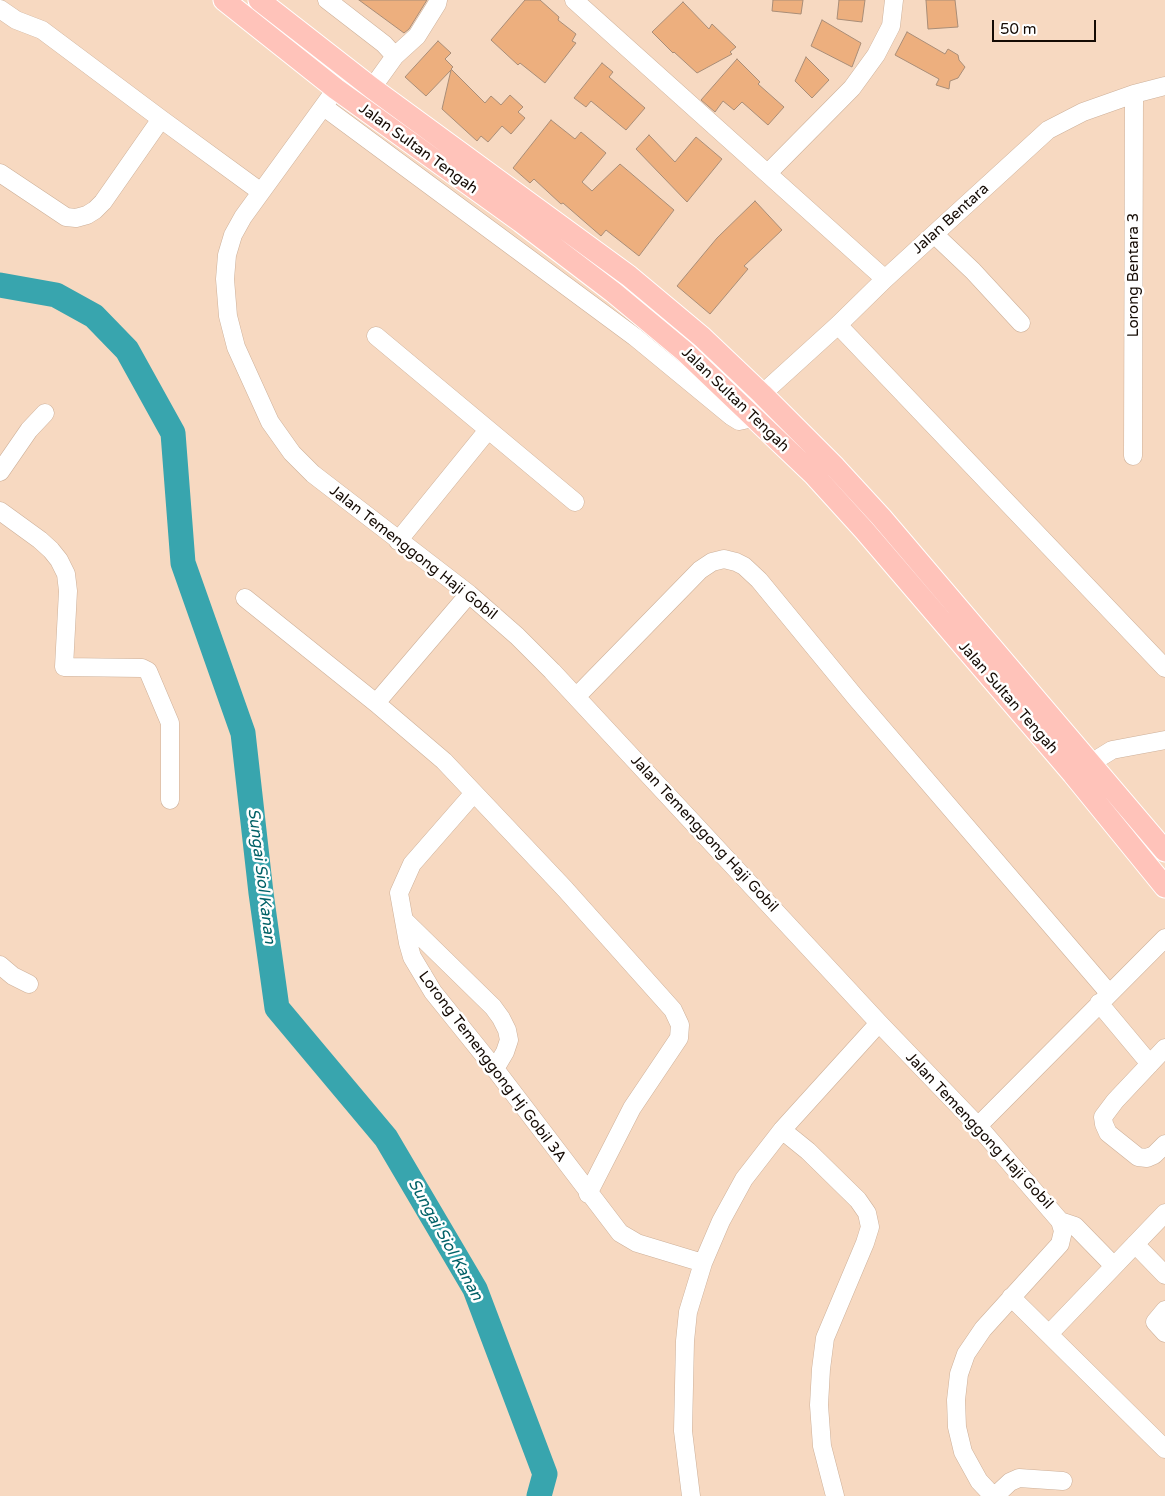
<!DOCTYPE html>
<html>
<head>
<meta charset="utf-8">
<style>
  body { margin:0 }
  #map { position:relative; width:1165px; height:1496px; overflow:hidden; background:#f7d9c1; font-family:"Varela Round",sans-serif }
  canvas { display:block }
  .scale { position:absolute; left:992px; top:20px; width:104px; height:22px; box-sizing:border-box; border:2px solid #150b04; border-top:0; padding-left:6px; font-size:15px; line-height:18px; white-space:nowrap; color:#150b04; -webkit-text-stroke:4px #fff; paint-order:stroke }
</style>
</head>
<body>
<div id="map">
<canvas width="1165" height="1496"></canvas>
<div class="scale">50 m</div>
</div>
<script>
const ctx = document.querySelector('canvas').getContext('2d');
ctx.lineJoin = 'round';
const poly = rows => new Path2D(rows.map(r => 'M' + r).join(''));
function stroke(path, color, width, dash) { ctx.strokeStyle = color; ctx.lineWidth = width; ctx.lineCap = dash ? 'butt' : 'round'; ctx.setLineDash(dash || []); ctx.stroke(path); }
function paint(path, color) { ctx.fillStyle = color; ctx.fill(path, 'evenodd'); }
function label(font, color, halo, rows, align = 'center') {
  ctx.font = font + ' "Varela Round",sans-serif'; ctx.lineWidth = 5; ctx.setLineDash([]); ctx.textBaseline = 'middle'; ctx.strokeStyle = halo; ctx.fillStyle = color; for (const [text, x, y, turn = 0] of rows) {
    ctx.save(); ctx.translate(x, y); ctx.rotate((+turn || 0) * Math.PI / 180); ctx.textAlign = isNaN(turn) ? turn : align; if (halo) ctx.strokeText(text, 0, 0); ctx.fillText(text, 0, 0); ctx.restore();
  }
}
stroke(poly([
  [0,285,56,295,94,316,127,350,173,433,183,563,243,733,261,893,277,1008,386,1138,475,1289,545,1474,539,1496]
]), '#38a5ae', 25);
const building = poly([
  [359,0,427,0,409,29,404,33,359,0],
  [525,0,540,0,559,17,558,20,576,34,572,41,576,43,545,83,520,63,518,65,491,40,525,0],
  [773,0,803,0,801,14,772,11,773,0],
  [839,0,865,0,862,22,837,19,839,0],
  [926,0,955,0,958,27,928,29,926,0],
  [683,2,709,29,712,24,736,47,730,52,732,54,697,73,674,52,673,53,652,32,683,2],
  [822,20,861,43,852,67,811,46,822,20],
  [907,32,945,54,948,49,958,55,959,60,965,67,958,78,950,81,949,89,936,85,939,79,895,55,907,32],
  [438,41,451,53,445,59,453,67,451,69,485,103,491,96,501,105,510,95,523,107,518,112,525,118,511,134,502,126,488,142,481,136,477,141,442,109,451,70,426,96,405,77,438,41],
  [806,57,829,80,812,98,795,81,806,57],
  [737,59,760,82,758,84,784,107,768,125,742,102,734,110,723,101,715,112,701,100,737,59],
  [602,63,613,72,609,77,645,108,626,130,591,101,586,107,574,98,602,63],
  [551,120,575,139,581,132,606,153,582,182,592,191,620,164,674,210,639,256,606,230,601,236,563,203,561,204,534,179,530,183,513,168,551,120],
  [649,135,675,162,696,137,722,159,687,202,636,149,649,135],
  [755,201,782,230,744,266,748,269,710,314,677,286,717,238,755,201]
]);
paint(building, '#edaf7e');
stroke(building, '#a98d77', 1);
const minor = poly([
  [327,0,384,44,395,56,372,88],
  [574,0,885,279],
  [0,9,16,20,42,30,161,119,261,192],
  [395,56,417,36,437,4,438,0],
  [336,89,243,217,233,235,227,255,225,279,228,316,236,347,270,422,292,453,313,474,469,594,517,636,552,671,879,1023,978,1126,1060,1221,1063,1231,1060,1244,983,1329,966,1354,959,1374,956,1400,957,1427,963,1452,979,1481,993,1496],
  [324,107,635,337,731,416,739,421,753,418],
  [0,173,66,217,76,218,87,215,95,210,103,202,161,119],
  [768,173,852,88,876,55,891,26,894,0],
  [934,234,973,271,1021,323],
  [838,325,1165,668],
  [376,336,575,502],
  [762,394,838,325,885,279,1048,130,1083,112,1134,94,1165,86],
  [1133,456,1134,94],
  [0,472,29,430,45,413],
  [0,511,40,540,51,550,59,560,66,574,68,591,64,667,142,668,148,671,170,723,170,800],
  [398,541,488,430],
  [245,598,376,703,444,761,565,889,673,1010,680,1025,679,1038,632,1108,588,1194],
  [577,696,700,570,712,562,724,559,736,562,744,566,759,580,856,698,1109,993],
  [376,703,469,594],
  [1091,763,1112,750,1165,740],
  [474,793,412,864,399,893,408,943,412,957,433,992,495,1069,620,1233,637,1243,703,1263],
  [404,920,493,1007,501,1018,507,1030,509,1040,505,1052,495,1069],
  [0,965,13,976,29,984],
  [1099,1003,1150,1064],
  [1165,1048,1115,1101,1103,1117,1104,1124,1108,1133,1138,1157,1147,1158,1154,1155,1165,1144],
  [978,1126,1165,938],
  [782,1130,808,1151,858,1200,867,1213,870,1227,865,1243,825,1338,821,1369,819,1405,822,1446,835,1496],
  [1060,1221,1075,1226,1114,1266],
  [1135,1244,1165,1275],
  [1011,1297,1165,1449],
  [1165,1310,1155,1322,1165,1333],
  [1049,1334,1165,1213],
  [691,1496,683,1431,685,1341,688,1312,703,1263,721,1221,744,1179,782,1130,879,1023],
  [995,1496,1010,1482,1019,1478,1063,1481]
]);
const major = poly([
  [224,0,336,89,521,222,613,292,684,351,814,475,864,530,1073,774,1165,887],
  [259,0,372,88,629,276,702,337,762,394,835,467,881,517,1165,851]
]);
stroke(minor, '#cdb099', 19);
stroke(major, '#fff', 23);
stroke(minor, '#fff', 18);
stroke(major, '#ffc3ba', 21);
label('15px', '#150b04', '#fff', [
  ["Jalan Sultan Tengah",418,149,36],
  ["Jalan Bentara",951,219,-42],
  ["Lorong Bentara 3",1134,275,-90],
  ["Jalan Sultan Tengah",735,400,44],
  ["Jalan Temenggong Haji Gobil",413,553,38],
  ["Jalan Sultan Tengah",1008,698,49],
  ["Jalan Temenggong Haji Gobil",704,834,47],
  ["Lorong Temenggong Hj Gobil 3A",492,1067,53],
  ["Jalan Temenggong Haji Gobil",979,1131,47]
]);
label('italic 16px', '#006167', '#fff', [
  ["Sungai Siol Kanan",261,876,83],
  ["Sungai Siol Kanan",445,1240,61]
]);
</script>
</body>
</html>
